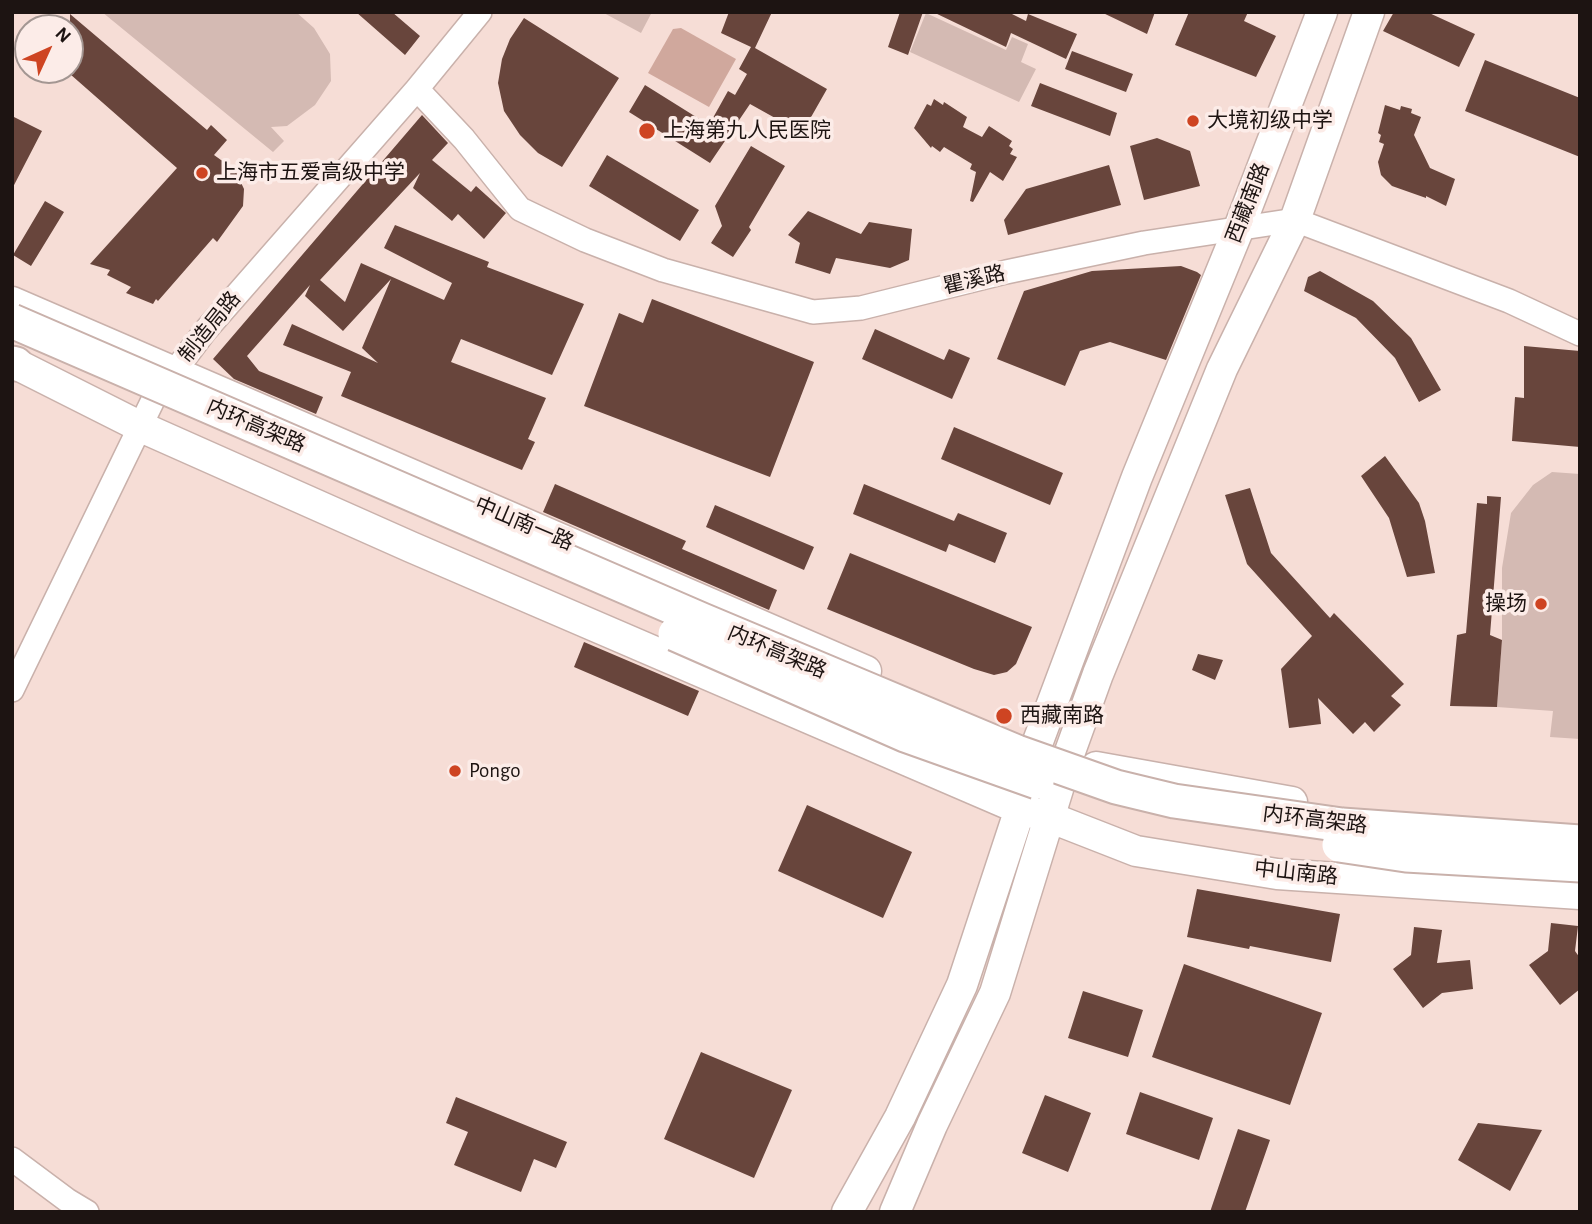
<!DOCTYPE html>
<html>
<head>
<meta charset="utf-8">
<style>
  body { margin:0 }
  #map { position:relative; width:1592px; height:1224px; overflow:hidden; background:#f6ddd6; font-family:"Alegreya Sans",sans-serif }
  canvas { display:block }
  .frame { position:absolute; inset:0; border:14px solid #1d1412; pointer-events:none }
  .north { position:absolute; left:14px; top:14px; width:70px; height:70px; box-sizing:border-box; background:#fcece8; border:2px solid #a39692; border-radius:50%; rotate:45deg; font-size:19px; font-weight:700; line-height:28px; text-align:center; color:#1d1412 }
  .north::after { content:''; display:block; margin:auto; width:24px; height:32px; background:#ce4422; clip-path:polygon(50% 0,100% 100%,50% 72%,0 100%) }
</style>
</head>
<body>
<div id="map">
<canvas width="1592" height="1224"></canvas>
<div class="frame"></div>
<div class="north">N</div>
</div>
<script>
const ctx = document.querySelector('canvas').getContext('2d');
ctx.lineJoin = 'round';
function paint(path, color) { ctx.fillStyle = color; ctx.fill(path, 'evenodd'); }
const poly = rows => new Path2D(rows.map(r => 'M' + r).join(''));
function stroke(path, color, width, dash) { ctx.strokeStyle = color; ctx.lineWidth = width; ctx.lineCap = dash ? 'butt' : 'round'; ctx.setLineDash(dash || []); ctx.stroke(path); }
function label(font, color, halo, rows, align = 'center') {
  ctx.font = font + ' "Alegreya Sans","Noto Sans SC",sans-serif'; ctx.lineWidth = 7; ctx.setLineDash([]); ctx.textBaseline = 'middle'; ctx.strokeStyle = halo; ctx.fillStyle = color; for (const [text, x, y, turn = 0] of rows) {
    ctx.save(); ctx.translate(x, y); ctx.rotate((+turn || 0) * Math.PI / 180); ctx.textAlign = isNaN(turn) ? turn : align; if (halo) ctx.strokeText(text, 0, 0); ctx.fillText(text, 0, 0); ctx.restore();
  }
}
paint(poly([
  [102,12,296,12,314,28,330,54,331,81,315,105,287,126,271,127,284,141,273,152],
  [602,12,652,12,641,33],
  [926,13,1006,50,1012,37,1028,44,1021,62,1036,69,1019,102,910,52],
  [1552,472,1580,474,1580,739,1550,737,1553,711,1497,707,1502,640,1502,568,1511,513,1533,485]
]), '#d4bab3');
paint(poly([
  [681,28,736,59,709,107,648,73,673,29]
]), '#d0a89d');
paint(poly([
  [356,12,392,12,420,36,405,55],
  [729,12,772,12,755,48,827,89,802,133,750,104,710,163,629,112,645,85,709,125,728,91,735,95,747,74,739,69,751,47,721,33],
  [900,12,923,12,908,55,888,47],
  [933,12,1008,12,1026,21,1028,14,1077,34,1066,59,1011,33,1006,47],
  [1101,12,1155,12,1147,34],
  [1189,12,1248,12,1244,21,1276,36,1256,77,1175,45],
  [1394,12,1427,12,1475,34,1459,67,1383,31],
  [70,14,207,130,211,125,227,140,214,155,235,170,244,189,243,206,217,242,213,238,158,301,156,299,153,304,126,293,131,287,107,275,110,270,90,264,177,168,70,74],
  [524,18,619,78,562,167,538,153,520,135,504,111,498,83,502,59,510,39],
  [1072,51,1133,74,1126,92,1065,69],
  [1485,60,1580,98,1580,157,1465,111],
  [1040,83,1117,113,1110,136,1031,106],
  [934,99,943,105,944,102,967,117,963,127,982,137,989,126,1012,141,1009,146,1013,149,1010,154,1017,157,1003,181,990,172,973,202,970,201,976,172,970,169,972,164,944,147,940,152,932,146,931,148,914,128,927,104,931,106],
  [1385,105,1400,110,1401,106,1412,109,1411,113,1421,117,1414,135,1430,168,1455,179,1446,206,1426,196,1426,198,1392,186,1381,175,1378,162,1384,144,1379,142,1381,135,1378,133],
  [422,115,448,143,432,160,471,192,476,186,506,213,484,239,458,214,452,221,413,188,420,173,320,280,345,302,361,263,444,300,452,283,384,248,395,225,489,262,487,267,584,304,552,375,461,339,451,362,546,398,528,439,535,442,522,470,341,396,351,372,283,345,292,324,378,363,362,348,391,279,343,331,305,296,310,285,247,356,259,371,323,397,316,414,234,379,213,359],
  [12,116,42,131,12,189],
  [1157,138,1190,151,1200,186,1144,200,1130,146],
  [751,146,785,166,749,227,751,230,733,257,711,243,722,226,715,206],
  [607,155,699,210,680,241,589,186],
  [1109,165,1121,205,1008,235,1004,220,1026,189],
  [45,201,64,212,31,266,13,255],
  [808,211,861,234,869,222,912,229,909,260,890,268,836,258,830,274,795,263,800,243,788,235],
  [1181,266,1197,272,1201,275,1166,360,1110,342,1080,351,1065,386,997,359,1024,291,1092,271],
  [1320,271,1373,301,1411,338,1441,390,1419,402,1395,358,1356,318,1304,291,1308,277],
  [652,299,814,362,770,477,584,406,619,313,643,323],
  [875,329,944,360,949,349,970,358,952,399,862,359],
  [1524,346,1580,351,1580,447,1512,441,1515,397,1524,398],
  [954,427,1063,473,1050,505,941,459],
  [1385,456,1419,503,1425,521,1435,573,1407,577,1389,518,1361,476],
  [555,484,686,541,682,549,777,590,769,610,543,512],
  [864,484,954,521,958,513,1007,533,995,563,949,544,946,552,853,514],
  [1250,488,1271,553,1330,618,1334,613,1404,684,1391,696,1401,705,1374,732,1365,722,1353,734,1318,698,1321,724,1289,728,1281,669,1312,636,1247,564,1225,495],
  [1487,496,1501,497,1490,635,1502,640,1497,707,1450,706,1457,635,1466,633,1477,503,1487,504],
  [715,505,814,547,804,570,706,527],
  [850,553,1032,627,1016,664,1007,672,994,675,974,669,827,609],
  [584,642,699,691,688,716,574,667],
  [1198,654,1223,660,1215,680,1192,670],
  [807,805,912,852,883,918,778,871],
  [1197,889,1340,914,1331,962,1250,946,1249,949,1187,937],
  [1551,923,1578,926,1575,951,1580,958,1580,989,1560,1005,1529,965,1548,951],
  [1414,927,1442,930,1437,963,1470,960,1473,989,1442,993,1423,1008,1393,969,1411,955],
  [1184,964,1322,1013,1290,1105,1152,1057],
  [1083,991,1143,1010,1128,1057,1068,1038],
  [701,1052,792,1090,754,1178,664,1139],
  [1140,1092,1213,1118,1199,1160,1126,1134],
  [1045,1095,1091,1113,1068,1172,1022,1153],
  [456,1097,567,1142,556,1168,534,1159,521,1192,454,1165,468,1132,446,1123],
  [1478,1123,1542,1130,1510,1191,1458,1160],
  [1238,1129,1270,1140,1245,1212,1210,1212]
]), '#68453c');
const minor = poly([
  [417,89,464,139,520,209,585,240,663,270,813,312,861,308,1006,272,1144,243,1295,220,1509,301,1580,334],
  [12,690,153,400,205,331,417,89,480,12],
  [12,1159,67,1200,87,1212]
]);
const major = poly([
  [12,302,866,671],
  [12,362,141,427,411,547,1020,809,1049,817,1136,851,1277,874,1580,894],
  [1096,767,1292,802],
  [847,1212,900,1117,962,985,1020,809,1037,744,1137,477,1239,228,1322,12],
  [895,1212,932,1125,995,993,1067,760,1098,674,1222,369,1295,220,1369,12]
]);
const highway = poly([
  [12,363,16,364]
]);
stroke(minor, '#c9b1ab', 26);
stroke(major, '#c9b1ab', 33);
stroke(highway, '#c9b1ab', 37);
stroke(minor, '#fff', 23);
stroke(major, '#fff', 30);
stroke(highway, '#fff', 33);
const highwayBridge = poly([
  [12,321,702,620,1017,752,1116,787,1174,801,1342,825,1580,842],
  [675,634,905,735,1037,782],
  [1339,845,1406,855,1580,865]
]);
stroke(highwayBridge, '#c9b1ab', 37, []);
stroke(highwayBridge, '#fff', 33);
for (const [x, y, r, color] of [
  [1193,121,7,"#ce4422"],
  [647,131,9,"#ce4422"],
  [202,173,7,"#ce4422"],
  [1541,604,7,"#ce4422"],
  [1004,716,9,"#ce4422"],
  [455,771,7,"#ce4422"]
]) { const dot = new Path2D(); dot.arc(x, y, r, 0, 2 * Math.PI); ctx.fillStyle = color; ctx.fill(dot); stroke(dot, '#fcece8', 2.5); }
label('21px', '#1d1412', '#fcece8', [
  ["大境初级中学",1207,121],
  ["上海第九人民医院",663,131],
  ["上海市五爱高级中学",216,173],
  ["操场",1527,604,"right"],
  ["西藏南路",1020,716],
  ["Pongo",469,771]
], 'left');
label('21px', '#1d1412', '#fcece8', [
  ["西藏南路",1248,203,-69],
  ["瞿溪路",974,280,-13],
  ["制造局路",210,327,-51],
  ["内环高架路",256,426,23],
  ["中山南一路",524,524,23],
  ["内环高架路",777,652,23],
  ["内环高架路",1315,820,7],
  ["中山南路",1296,873,6]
]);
</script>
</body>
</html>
